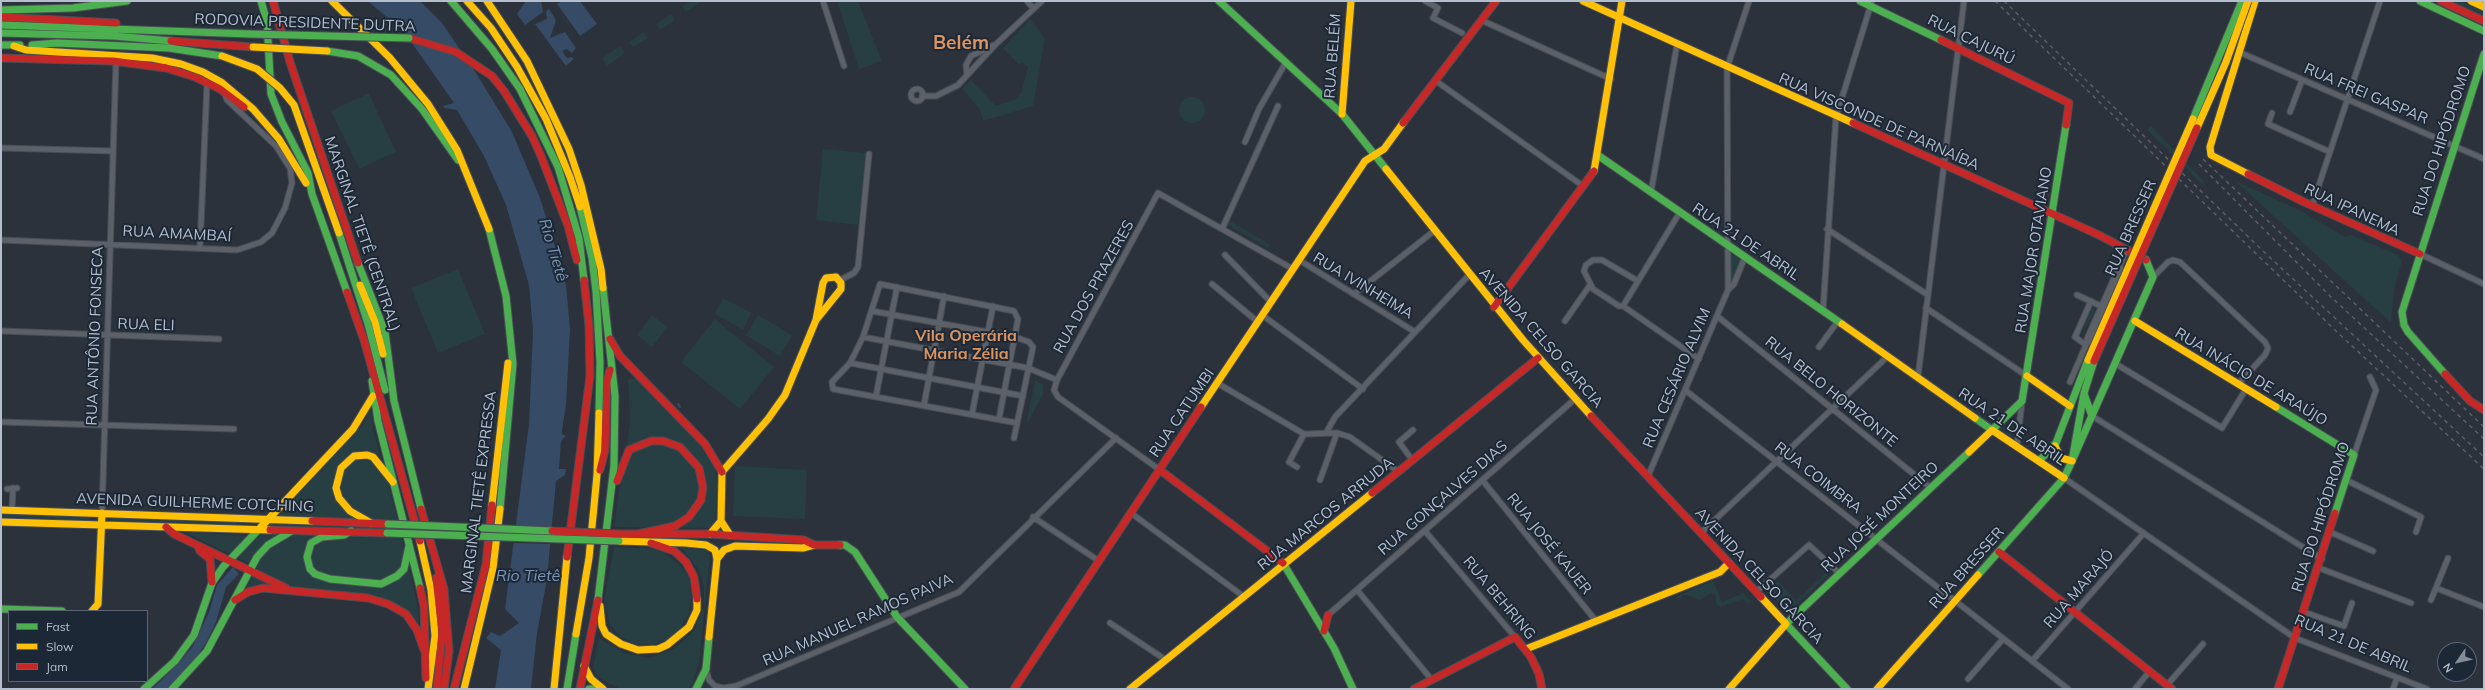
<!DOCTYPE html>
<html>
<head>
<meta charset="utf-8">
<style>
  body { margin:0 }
  #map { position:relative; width:2485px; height:690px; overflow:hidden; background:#2b323b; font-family:Mulish,sans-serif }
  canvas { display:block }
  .frame { position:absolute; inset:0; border:2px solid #b5becc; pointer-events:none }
  .legend { position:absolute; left:8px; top:610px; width:140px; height:72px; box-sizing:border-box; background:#1d2837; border:1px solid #5a6473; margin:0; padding:5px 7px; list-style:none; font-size:12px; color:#b5becc }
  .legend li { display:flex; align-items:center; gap:8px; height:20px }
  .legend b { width:20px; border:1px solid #5a6473 }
  .north { position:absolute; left:2437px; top:642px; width:40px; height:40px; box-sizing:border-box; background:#1d2837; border:1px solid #5a6473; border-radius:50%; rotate:236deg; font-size:11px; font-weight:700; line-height:16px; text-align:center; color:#b5becc }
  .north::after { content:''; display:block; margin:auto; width:14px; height:18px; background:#858d99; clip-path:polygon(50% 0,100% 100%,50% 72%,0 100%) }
</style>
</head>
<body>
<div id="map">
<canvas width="2485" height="690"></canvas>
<div class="frame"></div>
<ul class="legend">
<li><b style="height:5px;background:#4caf50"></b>Fast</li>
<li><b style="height:5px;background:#ffc107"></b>Slow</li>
<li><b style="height:5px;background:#c62828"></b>Jam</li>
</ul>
<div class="north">N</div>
</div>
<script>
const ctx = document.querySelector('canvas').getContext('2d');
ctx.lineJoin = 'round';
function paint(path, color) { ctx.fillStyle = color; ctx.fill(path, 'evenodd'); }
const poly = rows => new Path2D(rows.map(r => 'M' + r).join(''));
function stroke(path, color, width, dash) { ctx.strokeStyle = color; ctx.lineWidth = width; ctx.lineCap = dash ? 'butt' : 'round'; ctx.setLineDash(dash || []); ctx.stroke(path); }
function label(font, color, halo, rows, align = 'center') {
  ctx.font = font + ' Mulish,sans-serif'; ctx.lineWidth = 4; ctx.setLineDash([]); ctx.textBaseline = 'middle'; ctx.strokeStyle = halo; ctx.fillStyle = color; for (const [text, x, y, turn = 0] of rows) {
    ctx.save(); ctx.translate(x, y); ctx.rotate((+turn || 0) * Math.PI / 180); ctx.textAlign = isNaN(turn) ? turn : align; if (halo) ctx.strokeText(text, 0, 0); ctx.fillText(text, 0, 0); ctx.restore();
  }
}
paint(poly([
  [691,1,701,2,686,12,682,6],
  [837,1,858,1,882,61,859,69],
  [2452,1,2460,1,2484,12,2484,16],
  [671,14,675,20,660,30,656,24],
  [1030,19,1045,38,1033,106,983,121,980,109,962,89,971,80,996,106,1014,100,1021,93,1028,67,1022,62,1019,65,1003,48],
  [644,32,648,38,633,47,629,42],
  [620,46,625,53,607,66,602,58],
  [369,93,396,152,359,169,331,111],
  '1179 110a13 13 0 1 1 26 0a13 13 0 1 1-26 0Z',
  [2151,126,2204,181,2202,184,2147,130],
  [823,149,866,153,858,225,816,220],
  [2234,180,2303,212,2345,237,2351,235,2398,255,2402,261,2394,290,2391,323],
  [1228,220,1270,244,1268,248,1226,224],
  [1730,253,1742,261,1730,285],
  [458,269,485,334,438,353,411,288],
  [723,298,751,313,743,330,715,314],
  [2094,307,2095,311,2081,337,2092,308],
  [652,315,667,327,652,347,637,335],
  [758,315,792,335,780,356,746,335],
  [715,319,774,367,740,409,681,362],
  [637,377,700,446,715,468,718,492,715,521,711,528,614,527,619,490,631,452,627,446,630,423,628,380],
  [1035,380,1043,385,1043,394,1026,426],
  [370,407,374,433,398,521,418,608,420,649,417,637,394,604,245,588,257,567,184,532,259,537,363,424],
  [2014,418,2014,419,2011,437,2002,429],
  [735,466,807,470,805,519,733,516],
  [1,514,90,517,90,520,1,517],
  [112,518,236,522,236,525,112,521],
  [614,547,659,549,681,566,689,577,692,597,688,616,679,630,667,640,652,645,635,644,621,637,610,625,604,601],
  [682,548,706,550,710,556,699,662,692,685,688,689,620,689,598,677,593,668,599,638,624,653,649,658,674,649,694,631,704,607,704,587,698,569],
  [1829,570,1831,572,1789,612,1768,591,1778,581,1796,600],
  [1713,581,1722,602,1744,593,1751,601,1748,604,1743,599,1720,607,1716,603,1716,596,1712,593,1700,600,1687,595,1683,595,1679,600,1677,596]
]), '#273e42');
paint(poly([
  [368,1,420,1,442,23,476,73,512,132,540,198,561,265,566,286,570,329,566,405,562,430,562,434,566,436,561,441,559,469,566,469,565,475,556,481,547,579,537,633,531,689,495,689,501,650,486,638,491,632,500,636,519,623,505,609,529,424,533,330,529,285,506,205,484,156,457,110,444,108,443,106,454,103,400,26,390,20],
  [526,1,541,1,543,12,525,25,517,14],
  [562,1,580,1,597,24,580,36,557,4],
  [549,9,556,20,550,38,565,32,576,48,572,53,567,49,562,51,567,58,571,57,574,59,566,66,535,24,547,19,546,11],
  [233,567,239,574,226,587,216,622,206,643,194,660,167,689,152,689,179,663,193,646,209,612,217,585]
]), '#354b66');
paint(poly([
  [514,527,553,528,551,544,512,543]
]), '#2b323b');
stroke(poly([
  [678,406,680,405]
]), '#404751', 5, [5, 2.5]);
const street = poly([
  [823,1,844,66],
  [1027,1,1033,8],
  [1425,1,1438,8,1433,18,1462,33],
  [1481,20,1611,79],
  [2239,52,2484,159],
  [967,75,966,65,971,56,994,45],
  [1436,81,1583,186],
  '911 95a6 6 0 1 1 12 0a6 6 0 1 1-12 0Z',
  [922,96,936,96,958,85,995,45,1042,1],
  [2290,112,2302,80],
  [2272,113,2268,124,2330,152],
  [1245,142,1259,109,1286,62],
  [1,148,113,151],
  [1651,192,1677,45],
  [2312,206,2380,1],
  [1680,212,1623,306,1699,359],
  [1222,229,1278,106],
  [1827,229,1928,295],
  [1,240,237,250,261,242,272,233,285,208,292,183,290,168,276,146,227,100,224,92],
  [200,248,207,83],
  [2420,254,2484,284],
  [1225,255,1271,302],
  [1299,260,1415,332],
  [2153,277,2168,262,2173,260,2180,262,2265,342,2268,348,2265,355,2238,384],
  [840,280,854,273,858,267,869,154],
  [1212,284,1258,322],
  [1728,290,1734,284,1745,257],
  [1354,294,1434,231],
  [2077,295,2103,307],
  [1623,306,1619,306,1593,289,1584,271,1586,265,1593,260,1602,260,1638,281],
  [1926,308,2027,376],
  [1823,310,1836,117,1872,1],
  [872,311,1015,337,1029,342,1033,347,1014,438],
  [1262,315,1363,389],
  [1717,316,1931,488],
  [1565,321,1590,285],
  [1,331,219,339],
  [863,337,1028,368,1057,380],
  [2086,345,2090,340,2121,271,2120,265],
  [2086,345,2075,337,2091,301],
  [1819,347,1838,321],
  [850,363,1023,396],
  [2116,364,2222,428,2246,389],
  [1918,377,1964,1],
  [2070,382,2086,345,2087,339,2127,249],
  [1217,383,1304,434,1337,433,1350,437,1399,472],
  [1685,390,2068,689],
  [876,396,897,287],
  [924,405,944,296],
  [972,414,993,306],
  [2092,416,2322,559],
  [999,419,1018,319,1014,311,880,284,863,337,850,363,832,382,833,389,1017,423],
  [1,422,234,429],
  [1326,433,1335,417,1469,275],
  [2017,446,2022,401],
  [2354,455,2376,390,2370,377],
  [1413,461,1399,442,1413,430],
  [1297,467,1289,462,1304,434],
  [1160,470,1058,397,1054,390,1057,380,1158,193,1293,269],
  [1648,476,1728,290,1727,68,1749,1],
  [2064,478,2295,638,2427,689],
  [1320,480,1337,433],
  [2346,480,2421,517,2416,532],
  [1483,481,1596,621],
  [7,489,17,488],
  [12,510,13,488],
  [102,513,116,61],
  [1131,513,1243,596],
  [1033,517,1099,561],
  [1425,531,1515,637],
  [2330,532,2373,551],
  [1701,533,1888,356],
  [2319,568,2411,603],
  [2436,588,2484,607],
  [1357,590,1432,680],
  [1756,592,1809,545,1839,573],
  [2431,600,2448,558],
  [2304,612,2344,626,2352,603],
  [1328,615,1575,399],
  [1110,623,1166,660],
  [2032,661,2144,533],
  [706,669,709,680,715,686,723,688,736,686,959,592,1116,438],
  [1968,679,2003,639],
  [2167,685,2203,644],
  [2135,689,2149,672],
  [2393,689,2397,678]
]);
const fast = poly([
  [261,1,267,22,271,94,282,122,308,173,312,194,347,292],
  [451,1,492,49,520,89,558,167,579,238,584,280],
  [1219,1,1342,114,1386,169],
  [1860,1,1941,40],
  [2420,1,2484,31],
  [1,10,73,8,127,1],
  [1,25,250,34],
  [1,33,114,36,171,41],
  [1,45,20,45],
  [32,45,57,43,169,48,222,56],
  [327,51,358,56,391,75,422,109,458,160],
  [1599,156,1842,324],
  [580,207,592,258,596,292,600,362,599,413],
  [489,229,506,296,513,364,500,509],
  [339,233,368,324,385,390],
  [358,263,385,332,394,401,421,509],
  [2445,374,2408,332,2404,325,2402,312,2484,54],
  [372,381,378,421,420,588],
  [2084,394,2092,416],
  [2276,407,2354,455,2335,513],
  [1975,418,1992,430,2022,401,2066,125],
  [2039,461,2056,443,2088,360],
  [2072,461,2153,277,2146,260],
  [351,531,344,535,322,537,311,543,307,557,310,569,315,574,330,579,381,584,397,576,404,569,409,546],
  [840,545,845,545,855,552,897,617,965,689],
  [1283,563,1334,648,1353,689],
  [1978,575,2064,478,2072,461,2084,393,2094,361],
  [598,600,614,466,615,396,603,288],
  [1,609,62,611],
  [144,689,175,661,194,635,212,583,223,567,261,527],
  [172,689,207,651,257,557,268,545,290,532],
  [567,689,576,634],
  [589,689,598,689],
  [696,689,706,669,709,637],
  [1847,689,1786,624,1969,452]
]);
const slow = poly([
  [332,1,390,58,428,104,457,150,489,229],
  [467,1,491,28,517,67,546,119,570,177,580,207],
  [487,1,527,61,569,149,581,185,601,269,603,288],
  [1583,1,1853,123],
  [2471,1,2484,7],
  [14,46,26,50,152,58,181,64,203,72,221,82,253,109,279,139,306,183],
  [1342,114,1351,1],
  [1386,169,1523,340,1591,416],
  [1594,171,1622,1],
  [2248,174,2211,155,2210,147,2255,1],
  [360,285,375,322,383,354],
  [2135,321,2276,407],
  [1842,324,1975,418],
  [2027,376,2070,406],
  [1201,407,1365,161,1384,149,1403,123],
  [2055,446,2061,458,2072,461],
  [1969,452,1992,430,2064,478],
  [492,505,508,363],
  [1,510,312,521],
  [1,522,270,530],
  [371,523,350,511,339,498,336,488,341,468,354,456,367,455,373,457,393,482],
  [261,527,353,429,373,396],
  [710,534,721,521],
  [730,535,721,521,722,472,768,419,785,395,816,320,841,289,841,283,836,277,826,278,823,283,816,320],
  [420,541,431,590,435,636,428,689],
  [619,541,686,543,706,545,715,550,717,559,709,637],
  [717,559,724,550,735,546,803,548,814,545],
  [600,606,602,626,606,634,621,644,638,650,658,649,667,645,689,627,697,610,697,599],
  [92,611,98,604,102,513],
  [576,634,589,558,597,475,599,413],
  [1526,649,1720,572,1729,563],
  [584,666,591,679,603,689],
  [464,689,493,568,500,509],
  [554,689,567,557],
  [1130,689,1372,493],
  [1729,689,1786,624,1761,597],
  [1877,689,1978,575]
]);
const jam = poly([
  [273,1,290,62,358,263],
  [2441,1,2484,21],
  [1,17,116,23],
  [409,38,456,52,492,76,504,91,532,136,541,156,568,226,577,260],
  [1941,40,2069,103,2066,125],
  [171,41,253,47],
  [1,58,113,61,166,68,195,77,220,89,244,107],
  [1403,123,1496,1],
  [1853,123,2099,235,2146,260],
  [2248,174,2304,202,2420,254],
  [347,292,364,340,420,541],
  [1494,307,1594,171],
  [610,339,620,356,705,444,722,472],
  [2445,374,2470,401,2484,410],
  [1591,416,1761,597],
  [600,470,605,450,607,381,610,370],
  [1160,470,1283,563],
  [617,481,629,450,651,441,663,441,680,447,699,468,703,487,701,500,689,517,675,526,638,534],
  [1372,493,1538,358],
  [421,509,444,589,449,651,444,689],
  [312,521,388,524],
  [166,527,174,534,286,588],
  [270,530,387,533],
  [619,534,710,534,804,540,814,545,840,545],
  [651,543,674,551,686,562,694,577,697,599],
  [198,546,200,551,210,559,212,582],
  [1999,552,2172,689],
  [567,557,590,376,589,326,584,280],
  [436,578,442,631,437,689],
  [420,588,424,606,426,678],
  [235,600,248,592,263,588,368,598,388,604,406,614,417,630,424,650],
  [1324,631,1328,615],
  [454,689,486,564,492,505],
  [580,689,598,600],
  [1014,689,1201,407],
  [1414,689,1515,637,1531,657,1539,674,1542,689],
  [2278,689,2335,513]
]);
stroke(street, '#494e55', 7);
stroke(fast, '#494e55', 9);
stroke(slow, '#494e55', 9);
stroke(jam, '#494e55', 9);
stroke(street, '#5b6069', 5);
stroke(fast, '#4caf50', 7);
stroke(slow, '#ffc107', 7);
stroke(jam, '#c62828', 7);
stroke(poly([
  [1995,1,2337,332,2484,469],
  [2004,1,2263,251,2484,457],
  [2203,159,2484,427],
  [2199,164,2330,296,2484,439]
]), '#5a5f66', 1.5, [4, 4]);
const fastBridge = poly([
  [250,34,409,38],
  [2193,119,2242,1],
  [388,524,552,531],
  [387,533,619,541]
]);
const slowBridge = poly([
  [253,47,327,51],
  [222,56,257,69,280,88,294,105,339,233],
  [2197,128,2226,62,2248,1],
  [2088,360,2193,119]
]);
const jamBridge = poly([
  [2094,361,2197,128],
  [552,531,619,534]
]);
stroke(fastBridge, '#494e55', 9, []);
stroke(slowBridge, '#494e55', 9, []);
stroke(jamBridge, '#494e55', 9, []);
stroke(fastBridge, '#4caf50', 7);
stroke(slowBridge, '#ffc107', 7);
stroke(jamBridge, '#c62828', 7);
label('15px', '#b5becc', '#1d2837', [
  ["RODOVIA PRESIDENTE DUTRA",305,23,2],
  ["RUA CAJURÚ",1971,40,26],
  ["RUA BELÉM",1333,56,-86],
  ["RUA FREI GASPAR",2366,94,23],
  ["RUA VISCONDE DE PARNAÍBA",1879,122,24],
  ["RUA DO HIPÓDROMO",2442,141,-72],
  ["RUA IPANEMA",2352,210,25],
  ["RUA BRESSER",2131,228,-66],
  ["RUA AMAMBAÍ",177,234,3],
  ["MARGINAL TIETÊ (CENTRAL)",362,234,71],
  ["RUA 21 DE ABRIL",1746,242,34],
  ["RUA MAJOR OTAVIANO",2034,250,-81],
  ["RUA IVINHEIMA",1363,286,31],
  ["RUA DOS PRAZERES",1094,287,-61],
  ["RUA ELI",146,325,2],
  ["RUA ANTÔNIO FONSECA",95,336,-88],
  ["AVENIDA CELSO GARCIA",1541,338,49],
  ["RUA INÁCIO DE ARAÚJO",2251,377,31],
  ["RUA CESÁRIO ALVIM",1677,378,-67],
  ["RUA BELO HORIZONTE",1831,392,39],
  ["RUA CATUMBI",1182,413,-56],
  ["RUA 21 DE ABRIL",2012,427,34],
  ["RUA COIMBRA",1818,478,38],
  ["MARGINAL TIETÊ EXPRESSA",479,492,-83],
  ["RUA GONÇALVES DIAS",1443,498,-41],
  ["AVENIDA GUILHERME COTCHING",195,503,2],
  ["RUA MARCOS ARRUDA",1326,514,-39],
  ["RUA JOSÉ MONTEIRO",1880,517,-43],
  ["RUA DO HIPÓDROMO",2321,517,-72],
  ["RUA JOSÉ KAUER",1549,544,51],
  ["RUA BRESSER",1967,568,-48],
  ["AVENIDA CELSO GARCIA",1759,576,47],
  ["RUA MARAJÓ",2079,589,-49],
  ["RUA BEHRING",1499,598,50],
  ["RUA MANUEL RAMOS PAIVA",858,620,-24],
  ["RUA 21 DE ABRIL",2353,644,23]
]);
label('italic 16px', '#7a95b5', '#1d2837', [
  ["Rio Tietê",553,250,73],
  ["Rio Tietê",528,576]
]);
label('bold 16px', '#dd945e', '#1d2837', [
  ["Vila Operária",966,336],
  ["Maria Zélia",966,354]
]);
label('bold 19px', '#dd945e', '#1d2837', [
  ["Belém",961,43]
]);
</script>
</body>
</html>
